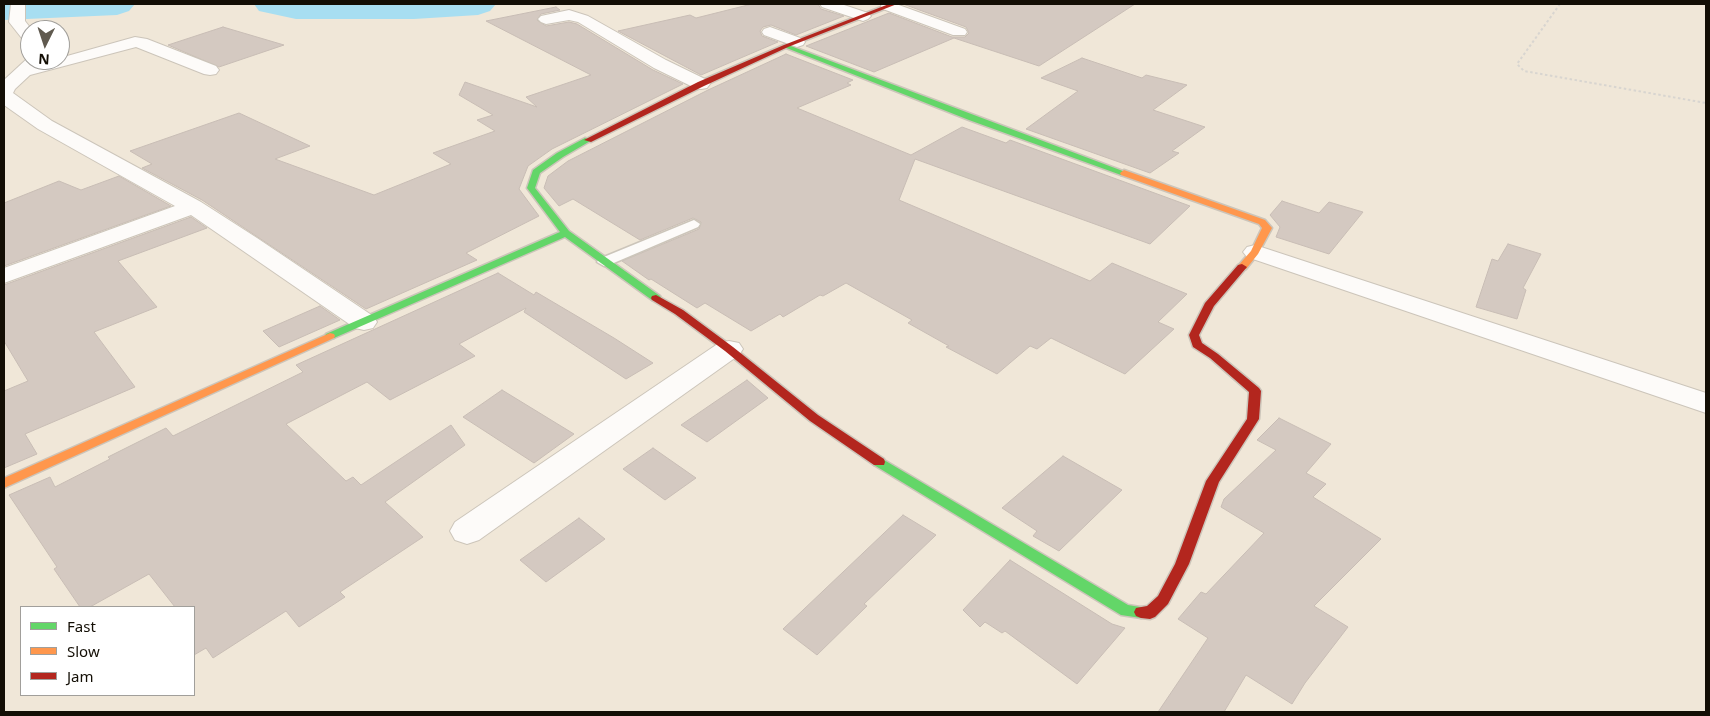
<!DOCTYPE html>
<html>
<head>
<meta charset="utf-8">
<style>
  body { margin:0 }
  #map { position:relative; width:1710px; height:716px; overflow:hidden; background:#f0e7d8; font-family:"Noto Sans",sans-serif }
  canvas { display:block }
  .frame { position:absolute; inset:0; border:5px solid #130e05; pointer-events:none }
  .legend { position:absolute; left:20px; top:606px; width:175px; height:90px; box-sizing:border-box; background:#fff; border:1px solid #a19f9b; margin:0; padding:6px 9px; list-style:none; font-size:15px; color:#130e05 }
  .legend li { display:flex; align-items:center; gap:10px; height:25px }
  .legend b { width:25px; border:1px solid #a19f9b }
  .north { position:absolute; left:20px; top:20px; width:50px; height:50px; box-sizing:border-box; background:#fff; border:1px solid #a19f9b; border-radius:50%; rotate:184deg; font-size:14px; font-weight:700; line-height:20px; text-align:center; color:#130e05 }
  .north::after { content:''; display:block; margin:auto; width:18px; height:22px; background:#605a4f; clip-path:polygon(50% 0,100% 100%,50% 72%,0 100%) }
</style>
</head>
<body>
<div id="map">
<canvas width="1710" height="716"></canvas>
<div class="frame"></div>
<ul class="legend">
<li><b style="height:6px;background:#63d668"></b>Fast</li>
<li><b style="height:6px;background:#ff974d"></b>Slow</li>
<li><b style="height:6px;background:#b3261e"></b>Jam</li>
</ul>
<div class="north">N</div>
</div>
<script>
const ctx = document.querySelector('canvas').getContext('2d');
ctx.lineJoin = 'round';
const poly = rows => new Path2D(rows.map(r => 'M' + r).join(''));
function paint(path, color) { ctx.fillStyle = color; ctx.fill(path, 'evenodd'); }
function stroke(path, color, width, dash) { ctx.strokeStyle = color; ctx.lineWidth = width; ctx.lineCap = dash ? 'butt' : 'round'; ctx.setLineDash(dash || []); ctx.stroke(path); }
paint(poly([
  [4,4,135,4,129,11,117,15,4,20,4,4],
  [254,4,496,4,490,11,478,15,414,19,296,19,259,11,254,4]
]), '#a7def1');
const building = poly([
  [752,4,818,4,821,9,844,16,796,35,771,25,763,27,760,31,762,36,778,42,701,75,618,31,690,15,696,18,752,4],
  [903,4,1135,4,1039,66,954,38,874,72,806,46,889,13,952,37,965,37,969,33,966,27,903,4],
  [556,7,560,10,541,14,537,20,546,26,569,22,577,24,653,70,683,84,552,149,528,166,519,189,539,216,466,253,477,260,366,309,202,200,142,168,152,164,130,151,239,113,310,146,275,159,374,195,451,164,433,153,495,131,477,120,493,115,459,95,465,82,537,107,526,97,591,75,486,21,556,7],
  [223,27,284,45,219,67,168,45,223,27],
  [786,54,853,80,847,83,851,85,797,108,911,155,962,127,1006,143,1010,140,1190,206,1150,244,915,159,899,200,1090,281,1112,263,1187,294,1158,322,1174,329,1125,374,1051,338,1037,349,1030,346,997,374,946,347,949,346,908,323,912,320,846,283,823,296,820,295,783,317,780,314,751,331,705,303,697,308,651,279,649,280,622,261,699,229,701,222,693,218,640,240,573,199,559,206,544,188,548,176,568,161,708,90,786,54],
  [1082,58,1142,78,1146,75,1187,85,1153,110,1205,127,1172,151,1179,153,1150,173,1026,129,1078,91,1041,78,1082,58],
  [119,176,171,206,4,266,4,203,59,181,81,190,119,176],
  [1282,201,1319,213,1329,202,1363,212,1329,254,1276,237,1280,227,1270,215,1282,201],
  [191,217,207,228,118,261,157,307,94,332,135,387,25,434,37,454,4,468,4,391,28,381,4,341,4,285,191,217],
  [1508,244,1541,254,1523,288,1526,290,1517,319,1476,307,1492,259,1498,261,1508,244],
  [498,273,534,295,536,292,614,338,653,363,626,379,524,312,526,308,459,344,475,356,390,400,367,382,286,424,346,481,353,477,361,485,451,425,465,445,385,502,423,537,340,592,345,597,299,627,286,611,213,658,206,648,194,655,194,607,175,607,149,574,90,607,80,607,54,569,57,567,9,495,50,477,55,487,110,459,108,457,166,428,173,436,303,372,296,365,498,273],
  [320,306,340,320,279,347,263,331,320,306],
  [747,380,768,398,707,442,681,425,747,380],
  [502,390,574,434,534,463,463,417,502,390],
  [1279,418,1331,444,1306,473,1326,484,1313,497,1381,539,1314,606,1348,627,1305,683,1292,704,1246,675,1224,712,1158,712,1208,638,1178,619,1201,592,1206,594,1264,533,1221,507,1224,499,1276,450,1257,440,1279,418],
  [653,448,696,478,665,500,623,469,653,448],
  [1063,456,1122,490,1059,551,1033,536,1037,531,1002,508,1063,456],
  [903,515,936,535,864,604,867,606,817,655,783,629,903,515],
  [579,518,605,539,546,582,520,560,579,518],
  [1010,560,1112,624,1125,628,1077,684,1005,631,1002,633,985,622,980,627,963,610,1010,560]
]);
paint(building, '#d4c9c1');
stroke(building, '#c8bdb5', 1);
const lane = poly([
  [694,220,700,224,698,227,609,265,604,266,597,262,599,259,694,220]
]);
const street = poly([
  [11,4,25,4,25,21,32,30,30,30,30,43,24,41,9,22,11,4],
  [820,4,841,4,868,13,871,16,868,19,863,21,822,7,820,4],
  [882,4,896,4,965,29,967,32,965,35,953,35,883,9,881,6,882,4],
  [569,10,588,16,666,60,707,80,710,84,707,88,701,89,695,88,654,68,578,22,569,20,546,24,541,22,538,19,541,16,569,10],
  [770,27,803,39,805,42,803,45,797,47,764,35,762,32,764,29,770,27],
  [135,37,147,39,216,66,219,70,216,74,210,75,204,74,136,47,30,75,15,89,13,93,52,121,201,202,257,238,373,316,377,322,373,328,364,330,355,328,191,215,4,283,4,268,175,206,38,129,4,105,4,80,30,56,30,60,44,60,43,62,60,60,60,58,135,37],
  [1255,245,1706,393,1706,413,1247,257,1243,252,1247,247,1255,245],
  [729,341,739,343,743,349,739,355,479,540,467,544,455,540,450,531,455,522,719,343,729,341]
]);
const fast = poly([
  [784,45,788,45,1128,173,1127,175,1121,175,969,120,784,47,784,45],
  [585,138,592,140,563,157,540,173,535,188,569,231,660,296,661,298,660,300,652,300,565,237,334,338,326,338,325,336,326,334,560,232,527,188,533,170,557,153,585,138],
  [879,457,1128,605,1146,608,1148,612,1146,616,1141,618,1121,615,874,465,873,462,874,459,879,457]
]);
const slow = poly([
  [1124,170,1265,220,1272,228,1258,254,1246,269,1238,269,1237,267,1251,251,1262,228,1259,224,1121,175,1120,173,1124,170],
  [330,333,334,334,335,336,334,338,4,488,4,478,330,333]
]);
const jam = poly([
  [889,4,897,4,788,47,704,86,591,142,584,140,698,82,784,45,889,4],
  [1242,264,1247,267,1214,306,1199,335,1202,343,1218,354,1259,388,1261,391,1259,419,1219,482,1189,564,1168,604,1155,617,1150,619,1141,618,1136,616,1134,612,1136,608,1147,606,1158,596,1175,564,1206,481,1247,419,1249,392,1210,358,1193,347,1189,335,1205,303,1238,265,1242,264],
  [656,295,683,310,733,347,818,415,884,459,885,462,884,465,874,465,810,421,725,351,675,314,652,300,651,298,652,296,656,295]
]);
stroke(lane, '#ccc5ba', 3);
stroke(street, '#ccc5ba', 2);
stroke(fast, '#ccc5ba', 3);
stroke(slow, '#ccc5ba', 3);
stroke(jam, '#ccc5ba', 3);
stroke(poly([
  [1560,4,1517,64,1524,71,1706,103]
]), '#d8d5d0', 2, [2.5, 2.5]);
paint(lane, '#fdfbf9');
paint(street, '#fdfbf9');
paint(fast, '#63d668');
paint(slow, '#ff974d');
paint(jam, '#b3261e');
</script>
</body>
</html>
